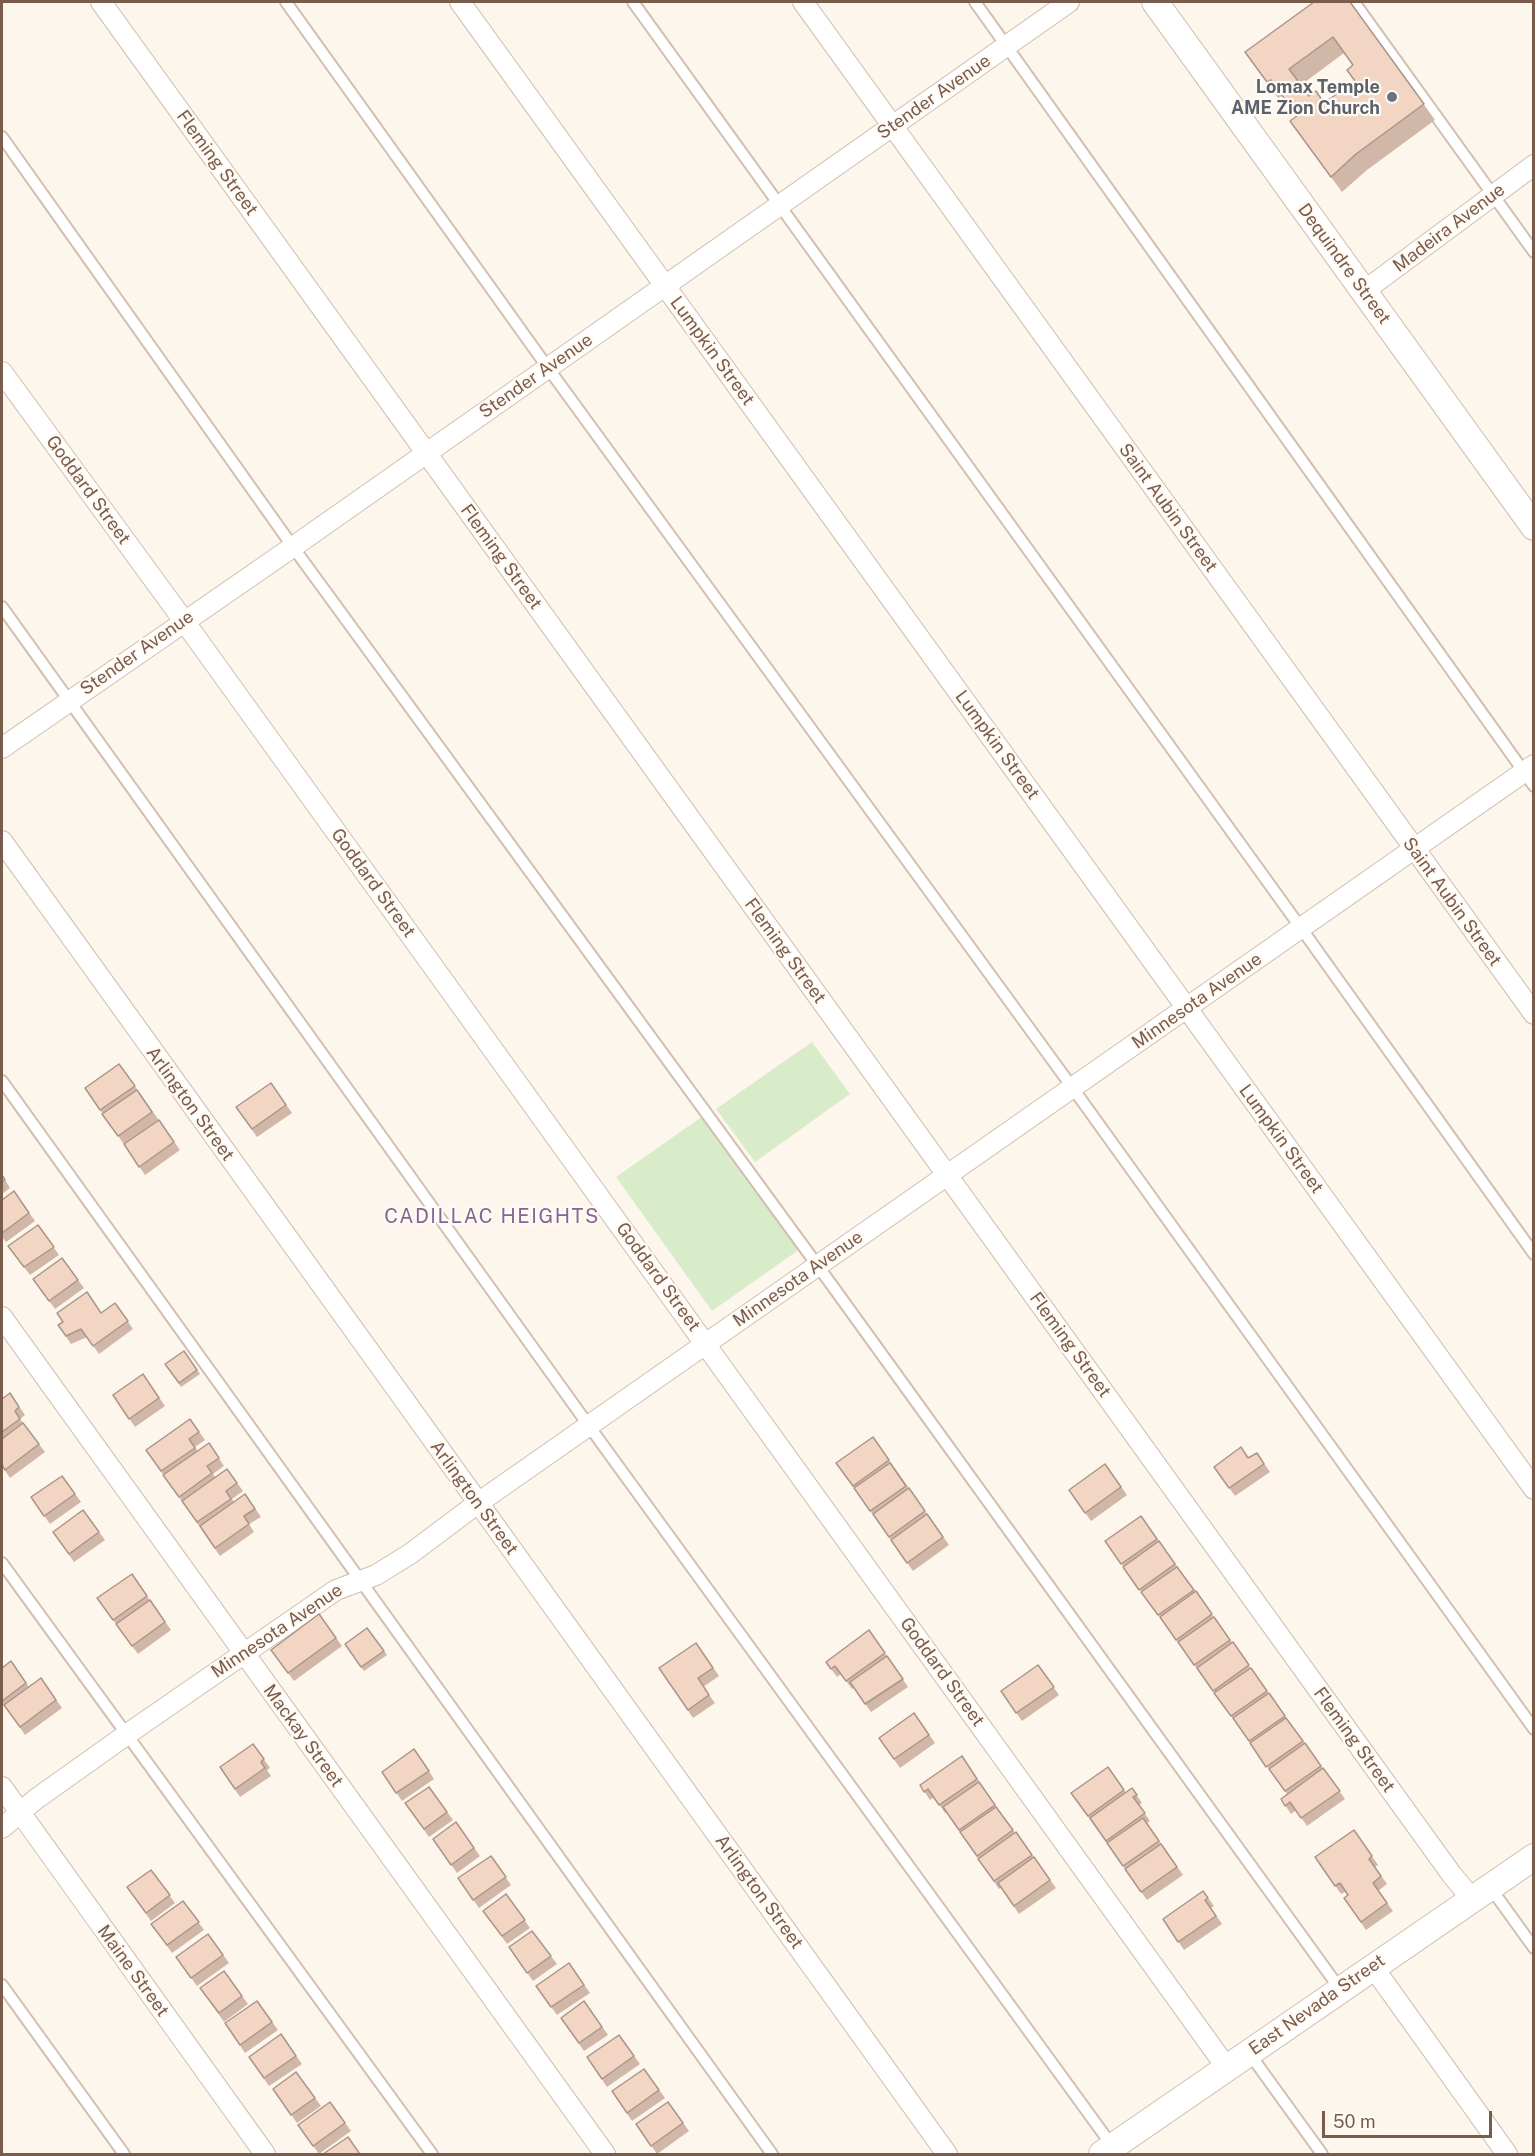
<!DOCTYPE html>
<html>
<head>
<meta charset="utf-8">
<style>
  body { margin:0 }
  #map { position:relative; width:1535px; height:2156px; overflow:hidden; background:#fdf6ec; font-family:"Public Sans",sans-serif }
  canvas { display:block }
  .frame { position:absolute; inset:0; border:3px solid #7a5c4d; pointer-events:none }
  .scale { position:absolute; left:1322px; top:2111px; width:170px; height:27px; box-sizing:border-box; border:3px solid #7a5c4d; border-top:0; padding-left:8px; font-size:18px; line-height:21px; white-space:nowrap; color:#7a5c4d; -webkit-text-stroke:4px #fffaf3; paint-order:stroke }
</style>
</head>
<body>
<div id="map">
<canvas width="1535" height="2156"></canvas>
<div class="frame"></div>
<div class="scale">50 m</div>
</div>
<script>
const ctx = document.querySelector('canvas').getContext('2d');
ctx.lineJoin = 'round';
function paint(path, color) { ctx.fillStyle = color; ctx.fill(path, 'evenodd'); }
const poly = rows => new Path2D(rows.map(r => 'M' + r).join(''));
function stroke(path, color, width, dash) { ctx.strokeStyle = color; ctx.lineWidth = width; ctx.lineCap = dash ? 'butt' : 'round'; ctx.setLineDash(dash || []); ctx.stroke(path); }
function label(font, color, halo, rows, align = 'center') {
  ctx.font = font + ' "Public Sans",sans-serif'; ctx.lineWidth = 4.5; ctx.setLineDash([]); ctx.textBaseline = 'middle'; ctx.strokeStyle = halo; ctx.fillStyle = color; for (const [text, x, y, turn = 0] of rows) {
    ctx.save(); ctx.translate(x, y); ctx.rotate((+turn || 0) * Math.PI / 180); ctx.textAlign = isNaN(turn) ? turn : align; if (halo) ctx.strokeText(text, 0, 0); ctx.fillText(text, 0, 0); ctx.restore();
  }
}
paint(poly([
  [812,1042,850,1094,755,1162,716,1109],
  [703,1116,800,1249,712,1311,616,1177]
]), '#d8ecc9');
const service = poly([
  [286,2,548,368,1072,1087,1534,1729],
  [633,2,1301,928,1534,1254],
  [975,2,1534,786],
  [1354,2,1534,252],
  [2,137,293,547,831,1284,1340,1989],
  [2,607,589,1426,1113,2147],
  [2,1081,772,2154],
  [2,1563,432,2154],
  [1490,1887,1534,1948],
  [2,1985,124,2154],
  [1249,2053,1322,2154]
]);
const minor = poly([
  [101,2,1452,1875,1472,1899],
  [460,2,1534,1489],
  [803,2,1534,1014],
  [1364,291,1534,165],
  [2,372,184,621,1227,2068],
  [2,748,300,542,1069,2],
  [2,841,947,2154],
  [2,1317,605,2154],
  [2,1787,265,2154],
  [2,1828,36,1799,126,1735,336,1590,376,1575,410,1554,478,1503,1534,765],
  [1373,1967,1507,2154]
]);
const tertiary = poly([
  [1155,2,1534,527],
  [1102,2154,1534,1857]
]);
stroke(service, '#d1beb0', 14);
stroke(minor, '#d1beb0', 22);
stroke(tertiary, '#d1beb0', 28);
stroke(service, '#fff', 10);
stroke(minor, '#fff', 20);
stroke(tertiary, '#fff', 26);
paint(poly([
  [1350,2,1435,120,1367,170,1342,192,1290,121,1297,116,1282,96,1278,98,1245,52],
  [1344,53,1353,65,1354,81,1324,103,1309,96,1301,85],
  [119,1064,180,1150,145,1175,85,1088],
  [271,1083,292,1113,257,1137,236,1107],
  [2,1175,10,1188,2,1194],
  [14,1191,35,1221,6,1242,2,1237,2,1200],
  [38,1225,59,1255,30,1275,8,1246],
  [62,1258,84,1288,55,1309,33,1279],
  [115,1303,133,1329,99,1354,87,1337,71,1344,58,1325,101,1313],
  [184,1351,200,1374,181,1387,165,1364],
  [143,1374,165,1406,135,1427,113,1395],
  [10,1393,25,1415,20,1419,45,1452,10,1478,2,1466,2,1399],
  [190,1419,205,1440,195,1447,198,1451,209,1443,224,1466,213,1474,215,1477,227,1469,243,1491,232,1499,234,1502,245,1494,261,1517,249,1524,254,1532,220,1556,146,1450],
  [873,1437,949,1545,913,1571,836,1463],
  [1257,1453,1270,1472,1235,1496,1214,1467,1248,1458],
  [1105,1464,1127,1495,1091,1521,1069,1490],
  [62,1476,81,1502,50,1524,31,1497],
  [83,1510,105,1540,74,1562,53,1532],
  [1141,1516,1345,1799,1307,1826,1296,1810,1291,1814,1281,1799,1287,1794,1105,1541],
  [147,1596,171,1630,138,1654,97,1598],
  [319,1614,342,1646,294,1681,271,1650],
  [367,1628,387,1655,364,1671,345,1644],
  [869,1630,908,1687,871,1712,854,1688,852,1689,841,1674,837,1677,826,1662],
  [696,1643,719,1676,703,1687,715,1703,693,1718,659,1668],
  [11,1661,29,1687,41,1678,62,1708,25,1735,7,1709,3,1705,2,1706,2,1666,2,1667],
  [1038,1665,1059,1695,1022,1721,1001,1691],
  [914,1713,935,1743,900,1768,879,1738],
  [253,1744,270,1768,267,1770,271,1776,240,1797,220,1767],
  [414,1749,434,1779,402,1801,382,1772],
  [962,1756,1001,1813,1015,1833,1016,1832,1056,1888,1019,1914,1001,1888,999,1889,946,1812,945,1813,934,1797,930,1800,920,1785],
  [1108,1767,1126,1793,1132,1788,1142,1803,1139,1805,1150,1821,1147,1823,1183,1875,1147,1900,1071,1793],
  [429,1787,453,1820,429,1837,405,1803],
  [456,1822,480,1856,457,1873,433,1839],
  [1354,1830,1378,1865,1375,1867,1387,1884,1378,1891,1393,1911,1366,1930,1344,1898,1348,1895,1345,1892,1341,1894,1315,1857],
  [491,1856,511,1885,479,1908,458,1878],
  [151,1870,175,1903,151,1921,127,1887],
  [1203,1891,1214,1906,1211,1908,1222,1924,1184,1950,1163,1919],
  [506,1894,530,1928,507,1944,483,1911],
  [183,1901,204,1930,172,1953,151,1924],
  [532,1931,557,1964,533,1981,509,1947],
  [208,1934,229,1963,197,1986,176,1957],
  [569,1963,590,1993,557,2015,536,1986],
  [224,1971,248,2004,224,2022,200,1988],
  [257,2001,278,2030,245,2053,225,2023],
  [584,2001,608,2035,584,2051,561,2018],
  [281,2034,302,2064,269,2086,249,2057],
  [619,2035,640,2064,607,2087,587,2057],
  [644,2069,665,2098,632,2121,612,2091],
  [296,2072,321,2106,297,2123,273,2089],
  [330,2102,351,2131,319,2154,298,2125],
  [668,2102,689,2131,657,2154,636,2124]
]), '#d1b7a8');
const building = poly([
  [1314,2,1350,2,1424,104,1356,154,1331,177,1290,121,1297,116,1271,80,1267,82,1245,52,1314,2],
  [1333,37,1353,65,1347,70,1355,81,1324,103,1316,91,1309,96,1289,69,1333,37],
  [119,1064,135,1086,100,1110,85,1088,119,1064],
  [271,1083,286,1105,252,1129,236,1107,271,1083],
  [137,1090,152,1112,118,1136,102,1114,137,1090],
  [159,1120,174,1142,139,1167,124,1144,159,1120],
  [2,1175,5,1180,2,1182,2,1175],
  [14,1191,29,1213,2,1233,2,1200,14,1191],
  [38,1225,54,1247,24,1267,8,1246,38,1225],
  [62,1258,78,1280,49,1301,33,1279,62,1258],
  [87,1292,101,1313,115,1303,128,1321,93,1346,81,1329,66,1336,58,1325,63,1322,57,1313,87,1292],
  [184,1351,197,1370,179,1383,165,1364,184,1351],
  [143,1374,159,1398,129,1419,113,1395,143,1374],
  [10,1393,19,1407,15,1411,20,1419,2,1432,2,1399,10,1393],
  [190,1419,199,1432,189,1439,195,1448,161,1471,146,1450,190,1419],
  [23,1423,39,1444,5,1470,2,1465,2,1439,23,1423],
  [873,1437,889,1460,853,1486,836,1463,873,1437],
  [209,1443,219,1458,207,1466,212,1473,179,1497,163,1475,209,1443],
  [1241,1447,1248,1458,1257,1453,1264,1464,1229,1488,1214,1467,1241,1447],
  [890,1463,906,1486,870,1511,854,1488,890,1463],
  [1105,1464,1121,1487,1085,1513,1069,1490,1105,1464],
  [227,1469,237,1483,226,1491,231,1499,197,1522,182,1501,227,1469],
  [62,1476,75,1494,44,1516,31,1497,62,1476],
  [909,1488,925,1511,889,1537,873,1514,909,1488],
  [245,1494,255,1509,244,1516,249,1524,215,1548,200,1526,245,1494],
  [83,1510,99,1532,69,1554,53,1532,83,1510],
  [927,1514,943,1537,907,1563,891,1540,927,1514],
  [1141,1516,1157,1539,1121,1564,1105,1541,1141,1516],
  [1159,1541,1175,1564,1139,1590,1123,1567,1159,1541],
  [1177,1567,1194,1590,1158,1615,1141,1592,1177,1567],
  [132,1574,147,1596,113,1620,97,1598,132,1574],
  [1196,1591,1212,1614,1176,1640,1160,1617,1196,1591],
  [150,1600,165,1622,132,1646,116,1624,150,1600],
  [319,1614,336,1638,288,1673,271,1650,319,1614],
  [1214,1617,1230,1640,1194,1665,1178,1642,1214,1617],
  [367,1628,384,1651,361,1667,345,1644,367,1628],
  [869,1630,885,1653,846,1681,835,1666,831,1669,826,1662,869,1630],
  [1233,1642,1249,1665,1213,1691,1197,1668,1233,1642],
  [696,1643,713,1668,698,1678,709,1695,688,1710,659,1668,696,1643],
  [887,1656,903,1679,865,1704,850,1682,887,1656],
  [11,1661,26,1683,2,1701,2,1668,11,1661],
  [1038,1665,1054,1687,1016,1713,1001,1691,1038,1665],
  [1251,1668,1267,1691,1231,1716,1214,1693,1251,1668],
  [41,1678,56,1700,20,1727,4,1705,41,1678],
  [1269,1693,1285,1716,1249,1741,1233,1718,1269,1693],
  [914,1713,929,1735,894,1759,879,1738,914,1713],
  [1286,1718,1303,1741,1266,1767,1250,1743,1286,1718],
  [1305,1743,1321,1766,1285,1791,1269,1769,1305,1743],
  [253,1744,264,1759,261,1762,265,1768,235,1789,220,1767,253,1744],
  [414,1749,429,1771,396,1793,382,1772,414,1749],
  [962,1756,977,1779,939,1805,928,1789,924,1792,920,1785,962,1756],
  [1108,1767,1124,1790,1088,1816,1071,1793,1108,1767],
  [1323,1768,1340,1791,1301,1818,1290,1802,1285,1806,1281,1799,1323,1768],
  [979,1782,995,1805,959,1830,943,1807,979,1782],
  [429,1787,447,1812,424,1829,405,1803,429,1787],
  [1132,1788,1137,1795,1133,1797,1145,1813,1106,1841,1090,1818,1132,1788],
  [996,1807,1013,1830,977,1856,960,1832,996,1807],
  [1143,1818,1159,1841,1123,1866,1107,1843,1143,1818],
  [456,1822,474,1848,451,1865,433,1839,456,1822],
  [1354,1830,1372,1856,1369,1859,1381,1876,1373,1883,1387,1903,1361,1922,1344,1898,1348,1895,1340,1883,1335,1886,1315,1857,1354,1830],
  [1016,1832,1032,1855,994,1881,978,1859,1016,1832],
  [1161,1844,1177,1867,1141,1892,1125,1869,1161,1844],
  [491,1856,506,1877,473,1900,458,1878,491,1856],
  [1034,1857,1050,1880,1014,1906,998,1883,1034,1857],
  [151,1870,170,1895,146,1913,127,1887,151,1870],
  [1203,1891,1208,1898,1205,1900,1216,1916,1178,1942,1163,1919,1203,1891],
  [506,1894,525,1920,502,1936,483,1911,506,1894],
  [183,1901,199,1922,167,1945,151,1924,183,1901],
  [532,1931,551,1956,527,1973,509,1947,532,1931],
  [208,1934,223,1955,191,1978,176,1957,208,1934],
  [569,1963,584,1985,551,2007,536,1986,569,1963],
  [224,1971,242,1996,219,2013,200,1988,224,1971],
  [257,2001,272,2022,240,2045,225,2023,257,2001],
  [584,2001,602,2027,579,2043,561,2018,584,2001],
  [281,2034,296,2056,264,2078,249,2057,281,2034],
  [619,2035,634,2056,602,2079,587,2057,619,2035],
  [644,2069,659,2090,627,2113,612,2091,644,2069],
  [296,2072,315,2098,291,2115,273,2089,296,2072],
  [330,2102,345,2123,313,2146,298,2125,330,2102],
  [668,2102,683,2123,651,2146,636,2124,668,2102],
  [348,2137,360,2154,323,2154,348,2137]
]);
paint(building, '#f3d5c3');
stroke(building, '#aa9588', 1.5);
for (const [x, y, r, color] of [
  [1392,97,6,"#6b7280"]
]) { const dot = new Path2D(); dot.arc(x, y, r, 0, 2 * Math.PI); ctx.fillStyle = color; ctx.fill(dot); stroke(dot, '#fffaf3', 2); }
label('bold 18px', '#5b616d', '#fffaf3', [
  ["Lomax Temple",1380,87],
  ["AME Zion Church",1380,108]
], 'right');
label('18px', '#7a5c4d', '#fffaf3', [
  ["Stender Avenue",934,97,-35],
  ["Fleming Street",217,163,54],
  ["Madeira Avenue",1449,228,-37],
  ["Dequindre Street",1344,264,54],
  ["Lumpkin Street",712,351,54],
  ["Stender Avenue",536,376,-35],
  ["Goddard Street",88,490,54],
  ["Saint Aubin Street",1168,508,54],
  ["Fleming Street",501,557,54],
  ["Stender Avenue",137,653,-35],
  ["Lumpkin Street",997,745,54],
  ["Goddard Street",373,883,54],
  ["Saint Aubin Street",1452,902,54],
  ["Fleming Street",785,951,54],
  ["Minnesota Avenue",1197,1001,-35],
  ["Arlington Street",190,1104,54],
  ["Lumpkin Street",1281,1139,54],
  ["Goddard Street",658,1277,54],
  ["Minnesota Avenue",798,1279,-35],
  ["Fleming Street",1070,1345,54],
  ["Arlington Street",474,1498,54],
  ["Minnesota Avenue",277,1631,-34],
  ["Goddard Street",942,1672,54],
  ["Mackay Street",303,1736,54],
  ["Fleming Street",1354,1740,54],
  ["Arlington Street",759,1892,54],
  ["Maine Street",133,1971,54],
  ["East Nevada Street",1317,2005,-35]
]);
ctx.letterSpacing = '1.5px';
label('20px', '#846695', '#fffaf3', [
  ["CADILLAC HEIGHTS",492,1217]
]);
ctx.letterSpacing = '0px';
</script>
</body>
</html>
